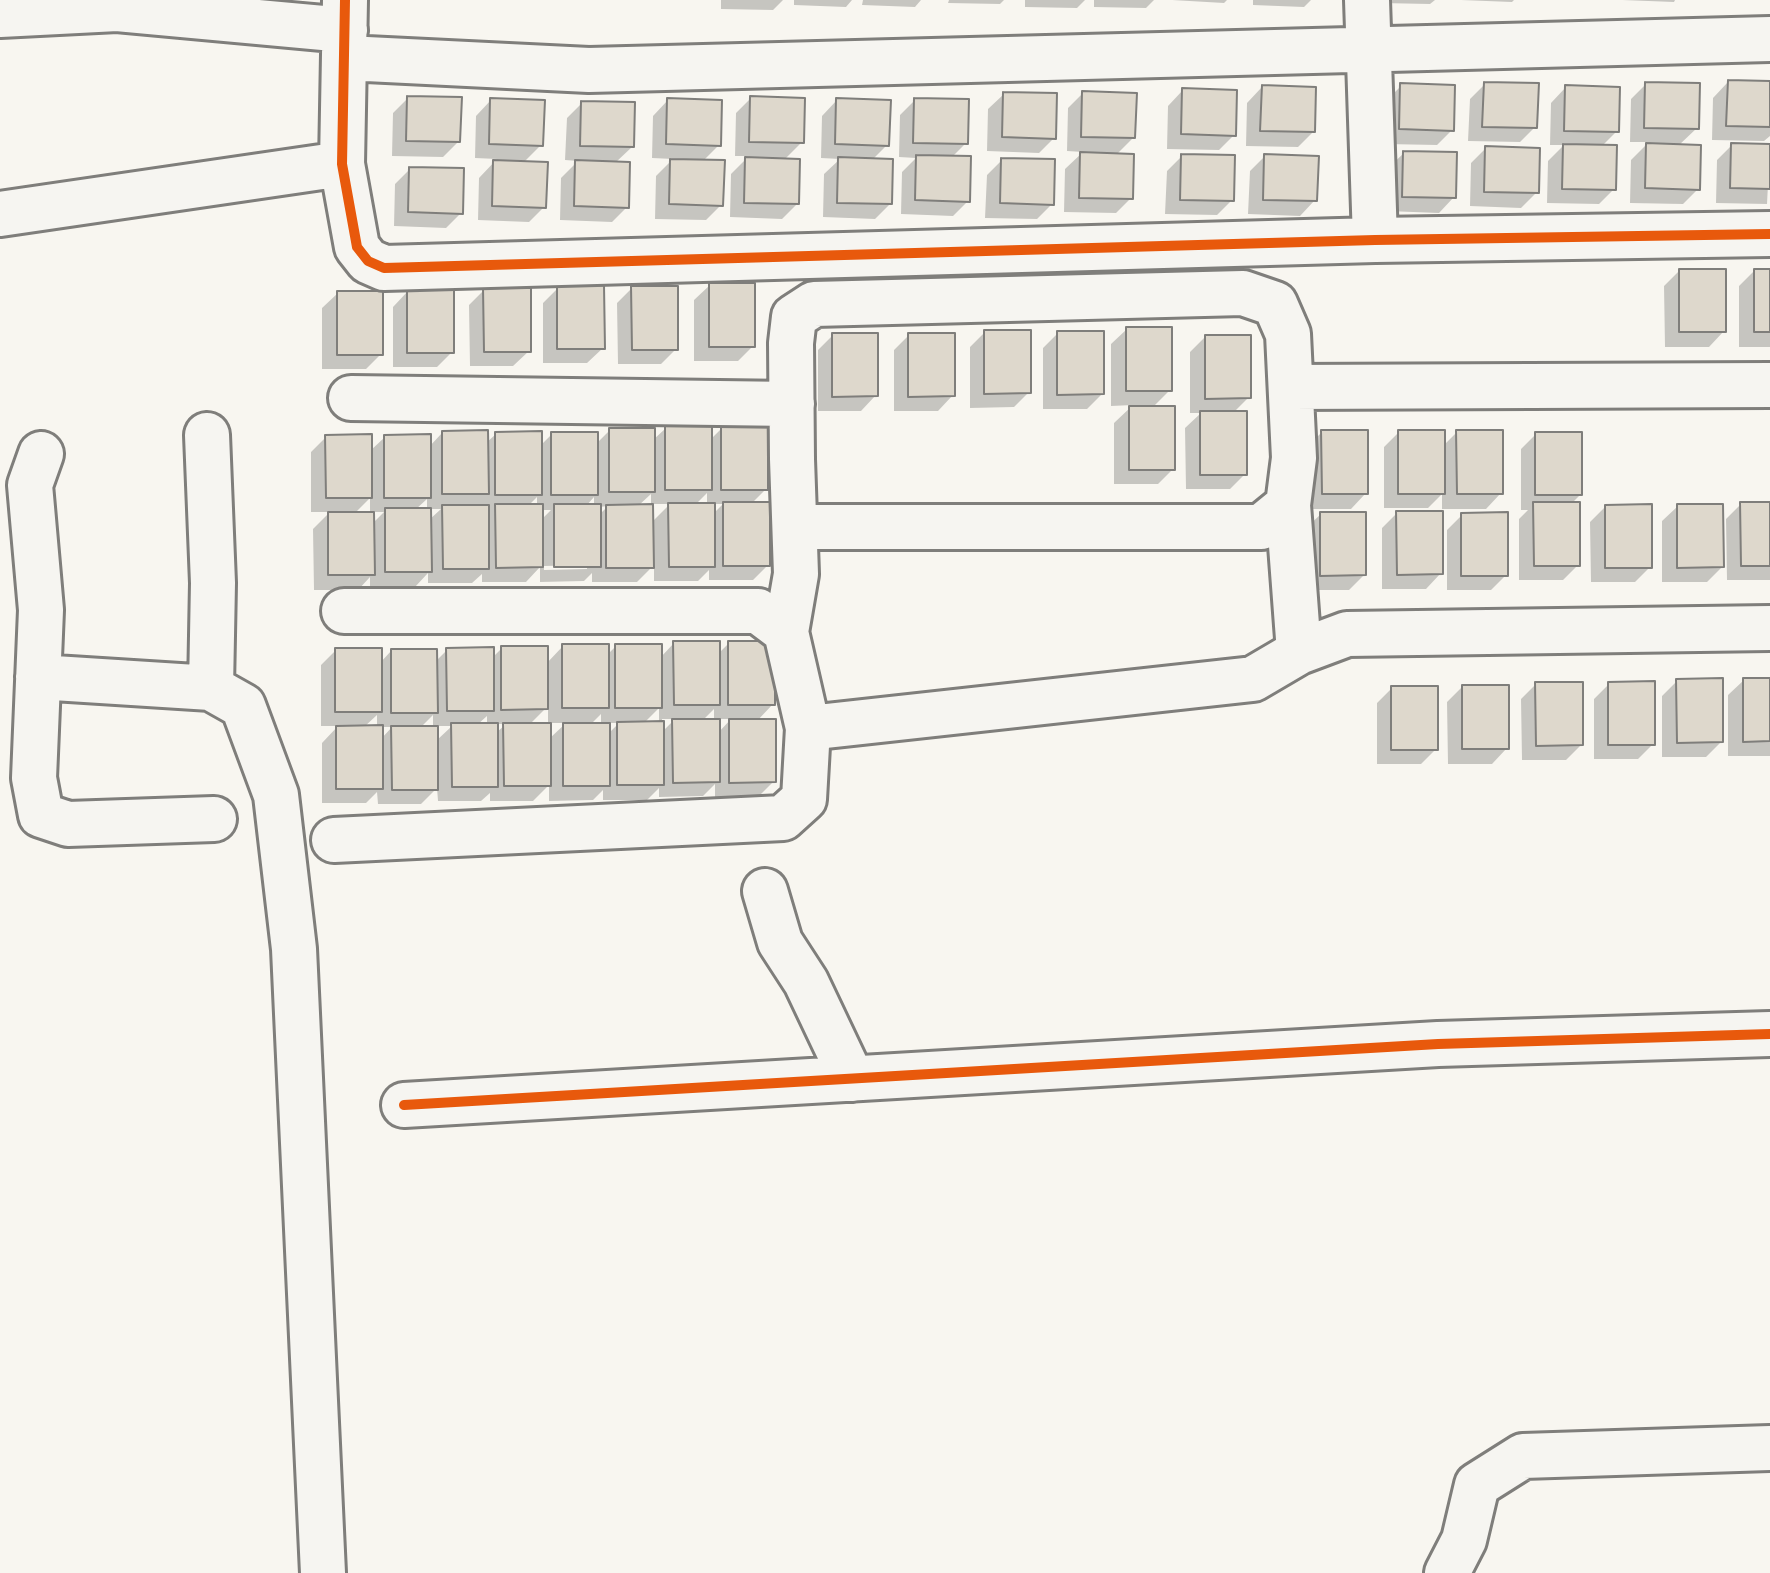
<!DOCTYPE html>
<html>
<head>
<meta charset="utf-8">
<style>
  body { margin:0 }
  canvas { display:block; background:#f8f6f0 }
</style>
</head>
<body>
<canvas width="1770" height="1573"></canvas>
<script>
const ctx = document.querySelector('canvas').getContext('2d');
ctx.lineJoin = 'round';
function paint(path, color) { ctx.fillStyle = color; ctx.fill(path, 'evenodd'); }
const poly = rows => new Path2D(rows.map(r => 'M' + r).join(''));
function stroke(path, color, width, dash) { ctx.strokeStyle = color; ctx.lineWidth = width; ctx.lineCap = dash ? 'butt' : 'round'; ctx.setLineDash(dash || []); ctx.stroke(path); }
paint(poly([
  [721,0,783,0,773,10,721,9],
  [794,0,852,0,846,7,794,5],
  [863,0,921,0,915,7,862,5],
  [949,0,1004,0,1000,4,948,3],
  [1025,0,1085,0,1077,8,1025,7],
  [1094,0,1154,0,1146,8,1094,7],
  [1172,0,1227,0,1224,3],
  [1253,0,1311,0,1304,7,1253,5],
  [1379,0,1435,0,1430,4,1379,3],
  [1461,0,1514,0,1512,2],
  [1622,0,1675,0,1674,2],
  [1728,82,1770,83,1770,136,1764,141,1712,140,1713,98],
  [1485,84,1535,127,1520,142,1468,141,1470,99],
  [1646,84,1697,128,1678,146,1698,189,1683,204,1630,203,1631,160,1649,142,1630,142,1631,99],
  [1401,86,1452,130,1437,145,1385,144,1386,101],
  [1262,87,1313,132,1298,147,1246,146,1247,103],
  [1566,87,1617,131,1601,147,1614,189,1599,204,1547,203,1548,161,1564,145,1550,145,1551,103],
  [1183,90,1234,135,1219,150,1167,149,1168,106],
  [1083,93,1134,137,1116,155,1131,198,1116,213,1064,212,1065,169,1083,152,1067,151,1068,108],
  [1004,94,1054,138,1039,153,987,151,988,109],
  [408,98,458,142,443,157,392,156,393,113],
  [751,98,802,142,784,160,797,204,782,219,730,217,731,174,749,156,735,156,736,113],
  [491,100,541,145,523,163,544,207,529,222,478,220,479,178,497,159,475,158,476,116],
  [668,100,719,145,702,162,721,205,706,220,655,219,656,176,673,159,652,158,653,116],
  [837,100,887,145,872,160,890,204,875,219,823,217,824,174,840,159,821,158,822,116],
  [915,100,966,143,951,158,968,201,953,216,901,214,902,172,916,158,899,157,900,115],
  [582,103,632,147,615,163,627,207,612,222,560,220,561,178,578,161,565,160,567,118],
  [1732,145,1770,146,1767,204,1716,203,1717,160],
  [1486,148,1537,192,1521,208,1470,206,1471,163],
  [1404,153,1454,197,1439,213,1387,211,1388,168],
  [1182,156,1232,200,1217,215,1165,214,1167,171],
  [1265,156,1315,200,1300,216,1248,214,1250,171],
  [1002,160,1052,204,1037,219,985,218,987,175],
  [410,169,461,213,446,228,394,226,395,184],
  [1679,271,1724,331,1709,347,1665,347,1664,286],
  [1754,271,1770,271,1770,347,1739,347,1739,286],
  [710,285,753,346,738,361,694,361,694,300],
  [558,288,603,348,587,363,543,363,543,303],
  [632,288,676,349,661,364,618,364,617,303],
  [484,290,529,351,513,366,470,366,469,305],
  [408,291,452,352,437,367,393,367,393,307],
  [338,293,381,354,366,369,322,369,322,308],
  [1127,329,1170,390,1152,408,1173,469,1158,484,1114,484,1114,423,1133,405,1111,406,1111,344],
  [985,332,1029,392,1014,407,970,408,970,347],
  [1058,333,1102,394,1087,409,1043,409,1043,348],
  [833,335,876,395,861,411,818,411,818,350],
  [909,335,953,395,938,411,894,411,894,350],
  [1205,337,1249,397,1233,413,1245,474,1230,489,1186,489,1185,428,1201,413,1190,413,1190,352],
  [666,428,710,440,722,428,766,489,751,504,768,565,753,580,709,580,709,570,698,581,654,581,654,565,637,582,592,582,592,573,584,581,540,582,540,567,526,582,482,582,482,574,472,583,428,583,428,573,415,587,370,587,370,577,358,590,314,590,313,529,330,512,311,512,311,452,326,437,370,451,385,437,429,447,442,433,486,443,496,434,540,446,552,434,596,444,610,430,653,440],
  [707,493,707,505,695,505],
  [651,494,651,506,638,506],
  [537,497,537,506,528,506],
  [594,497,594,506,586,506],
  [370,498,370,514,354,514],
  [427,499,427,510,415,510],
  [651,504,670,504,651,523],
  [713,504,723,504,713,514],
  [608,506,599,515,599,507],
  [429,509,441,509,429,520],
  [541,510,551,510,541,520],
  [372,512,384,512,372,524],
  [587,565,587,569,544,570,544,566],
  [1322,432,1366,493,1351,509,1307,509,1307,447],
  [1399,432,1443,446,1457,432,1501,493,1486,509,1442,509,1442,494,1428,508,1384,508,1384,447],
  [1536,434,1580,495,1571,504,1578,565,1563,580,1519,580,1519,519,1528,510,1521,510,1521,449],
  [1741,504,1770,504,1770,580,1727,580,1726,519],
  [1678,506,1722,567,1707,582,1662,582,1662,521],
  [1605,507,1650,567,1635,582,1591,582,1590,522],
  [1397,513,1441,573,1426,589,1382,589,1382,528],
  [1321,514,1364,575,1349,590,1305,590,1305,529],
  [1462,515,1506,575,1491,590,1447,590,1447,530],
  [674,643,718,654,729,643,773,704,757,721,774,781,759,796,715,797,715,784,703,796,659,797,659,788,647,800,603,800,603,790,593,800,549,801,549,785,533,801,490,801,490,793,481,801,438,801,437,788,421,804,378,804,377,792,366,803,322,803,322,743,338,726,321,726,321,665,336,650,380,663,391,651,435,662,447,650,492,658,502,648,546,664,563,646,607,655,616,646,660,658],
  [548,706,548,725,529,725],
  [659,708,659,723,643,724],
  [714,709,714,721,702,721],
  [601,714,601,725,590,725],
  [377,715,377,727,364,727],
  [433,715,433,728,420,728],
  [487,716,487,725,477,725],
  [662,719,675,719,662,732],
  [718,719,731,719,718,733],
  [549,723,566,723,549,739],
  [608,723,619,723,608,734],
  [496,724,506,724,496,733],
  [436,726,452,726,436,741],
  [381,727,392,727,381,739],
  [1744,680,1770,680,1770,756,1728,756,1728,695],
  [1677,681,1721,742,1706,757,1662,757,1662,696],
  [1536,684,1581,745,1566,760,1522,760,1521,699],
  [1609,684,1653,744,1638,759,1594,759,1594,699],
  [1462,687,1507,748,1492,764,1448,764,1447,702],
  [1392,688,1436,749,1421,764,1377,764,1377,703]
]), '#0003');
const building = poly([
  [1728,80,1770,81,1770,127,1726,126,1728,80],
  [1484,82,1539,83,1537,128,1482,127,1484,82],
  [1645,82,1700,83,1699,129,1644,128,1645,82],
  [1400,83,1455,85,1454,131,1399,129,1400,83],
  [1262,85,1316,87,1315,132,1260,131,1262,85],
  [1565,85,1620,87,1619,132,1564,131,1565,85],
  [1182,88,1237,90,1236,136,1181,134,1182,88],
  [1082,91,1137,93,1135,138,1081,137,1082,91],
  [1003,92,1057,93,1056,139,1002,137,1003,92],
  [407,96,462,97,460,142,406,141,407,96],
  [750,96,805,98,804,143,749,142,750,96],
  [490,98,545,100,543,146,489,144,490,98],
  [667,98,722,100,721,146,666,144,667,98],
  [836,98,891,100,889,146,835,144,836,98],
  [914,98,969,99,968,144,913,143,914,98],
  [581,101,635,102,634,147,580,146,581,101],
  [1646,143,1701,145,1700,190,1645,188,1646,143],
  [1731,143,1770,144,1770,189,1730,188,1731,143],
  [1563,144,1617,145,1616,190,1562,189,1563,144],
  [1485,146,1540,148,1539,193,1484,192,1485,146],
  [1403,151,1457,152,1456,198,1402,197,1403,151],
  [1080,152,1134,154,1133,199,1079,198,1080,152],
  [1181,154,1235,155,1234,201,1180,200,1181,154],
  [1264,154,1319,156,1317,201,1263,200,1264,154],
  [916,155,971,156,970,202,915,200,916,155],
  [745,157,800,159,799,204,744,203,745,157],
  [838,157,893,159,892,204,837,203,838,157],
  [1001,158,1055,159,1054,205,1000,203,1001,158],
  [670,159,725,160,723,206,669,204,670,159],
  [493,160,548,162,546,208,492,206,493,160],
  [575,160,630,162,629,208,574,206,575,160],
  [409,167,464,168,463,214,408,212,409,167],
  [1679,269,1726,269,1726,332,1679,332,1679,269],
  [1754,269,1770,269,1770,332,1754,332,1754,269],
  [709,283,755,283,755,347,709,347,709,283],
  [604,285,605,349,557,349,557,286,604,285],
  [631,286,678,286,678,350,632,350,631,286],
  [483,288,531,288,531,352,484,352,483,288],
  [407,289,454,289,454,353,407,353,407,289],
  [337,291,383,291,383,355,337,355,337,291],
  [1126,327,1172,327,1172,391,1126,391,1126,327],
  [984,330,1031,330,1031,393,984,394,984,330],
  [1057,331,1104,331,1104,394,1057,395,1057,331],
  [832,333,878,333,878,396,832,397,832,333],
  [908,333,955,333,955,396,908,397,908,333],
  [1205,335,1251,335,1251,398,1205,399,1205,335],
  [1129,406,1175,406,1175,470,1129,470,1129,406],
  [1200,411,1247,411,1247,475,1200,475,1200,411],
  [665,426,712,426,712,490,665,490,665,426],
  [721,426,768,426,768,490,721,490,721,426],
  [609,428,655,428,655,492,609,492,609,428],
  [488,430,489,494,442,494,442,431,488,430],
  [1321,430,1368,430,1368,494,1322,494,1321,430],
  [1398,430,1445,430,1445,494,1398,494,1398,430],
  [1456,430,1503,430,1503,494,1457,494,1456,430],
  [542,431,542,495,495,495,495,432,542,431],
  [551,432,598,432,598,495,551,495,551,432],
  [1535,432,1582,432,1582,495,1535,495,1535,432],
  [372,434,372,498,326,498,325,435,372,434],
  [431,434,431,498,384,498,384,435,431,434],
  [723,502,770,502,770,566,723,566,723,502],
  [1533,502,1580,502,1580,566,1534,566,1533,502],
  [1740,502,1770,502,1770,566,1741,566,1740,502],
  [668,503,715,503,715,567,669,567,668,503],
  [495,504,543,504,543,567,496,568,495,504],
  [554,504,601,504,601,567,554,567,554,504],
  [653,504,654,568,606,568,606,505,653,504],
  [1652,504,1652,568,1605,568,1605,505,1652,504],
  [1677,504,1723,504,1724,567,1677,568,1677,504],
  [442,505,489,505,489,569,443,569,442,505],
  [385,508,431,508,432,572,385,572,385,508],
  [1396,511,1443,511,1443,574,1397,575,1396,511],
  [328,512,374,512,375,575,328,575,328,512],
  [1320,512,1366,512,1366,575,1320,576,1320,512],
  [1508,512,1508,576,1461,576,1461,513,1508,512],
  [673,641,720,641,720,705,674,705,673,641],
  [728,641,775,641,775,705,728,705,728,641],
  [562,644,609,644,609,708,562,708,562,644],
  [615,644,662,644,662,708,615,708,615,644],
  [501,646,548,646,548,709,501,710,501,646],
  [494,647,494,711,447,711,446,648,494,647],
  [335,648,382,648,382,712,335,712,335,648],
  [391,649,437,649,438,713,391,713,391,649],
  [1723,678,1723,742,1677,743,1676,679,1723,678],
  [1743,678,1770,678,1770,741,1743,742,1743,678],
  [1655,681,1655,745,1608,745,1608,682,1655,681],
  [1535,682,1583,682,1583,745,1536,746,1535,682],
  [1462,685,1509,685,1509,749,1462,749,1462,685],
  [1391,686,1438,686,1438,750,1391,750,1391,686],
  [672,719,720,719,720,782,673,783,672,719],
  [729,719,776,719,776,782,729,783,729,719],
  [664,721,664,785,617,785,617,722,664,721],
  [451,723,498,723,498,787,452,787,451,723],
  [503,723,551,723,551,786,504,786,503,723],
  [563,723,610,723,610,786,563,786,563,723],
  [383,725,383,789,336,789,336,726,383,725],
  [391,726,438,726,438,790,392,790,391,726]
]);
paint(building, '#ded8cc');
stroke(building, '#7f7e7b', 2);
const minor = poly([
  [345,0,342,164,357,247,368,261,384,268,1375,240,1770,234],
  [1367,0,1375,240],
  [0,15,117,9,345,30],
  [346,58,589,70,1770,39],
  [0,214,342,164],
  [1291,387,1770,385],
  [351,398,792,404],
  [207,435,213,583,211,688],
  [41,454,30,485,41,610,34,778,41,815,68,824,214,819],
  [1288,505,1299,652],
  [786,632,796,574,792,459,791,343,794,317,814,304,1243,293,1275,304,1288,334,1294,458,1288,505,1261,527,795,527],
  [38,677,211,688,243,706,276,795,294,949,323,1573],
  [808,728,1253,679,1299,652,1347,634,1770,628],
  [334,840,783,818,804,799,808,728,786,632,758,611,344,611],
  [765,891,780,942,806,982,852,1079],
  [404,1105,1438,1044,1770,1034],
  [1447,1573,1464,1540,1477,1485,1523,1456,1770,1448]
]);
stroke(minor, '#7f7e7b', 50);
stroke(minor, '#f6f5f1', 44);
stroke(poly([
  [345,0,342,164,357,247,368,261,384,268,1375,240,1770,234],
  [404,1105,1438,1044,1770,1034]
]), '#e8590c', 10);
</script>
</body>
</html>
